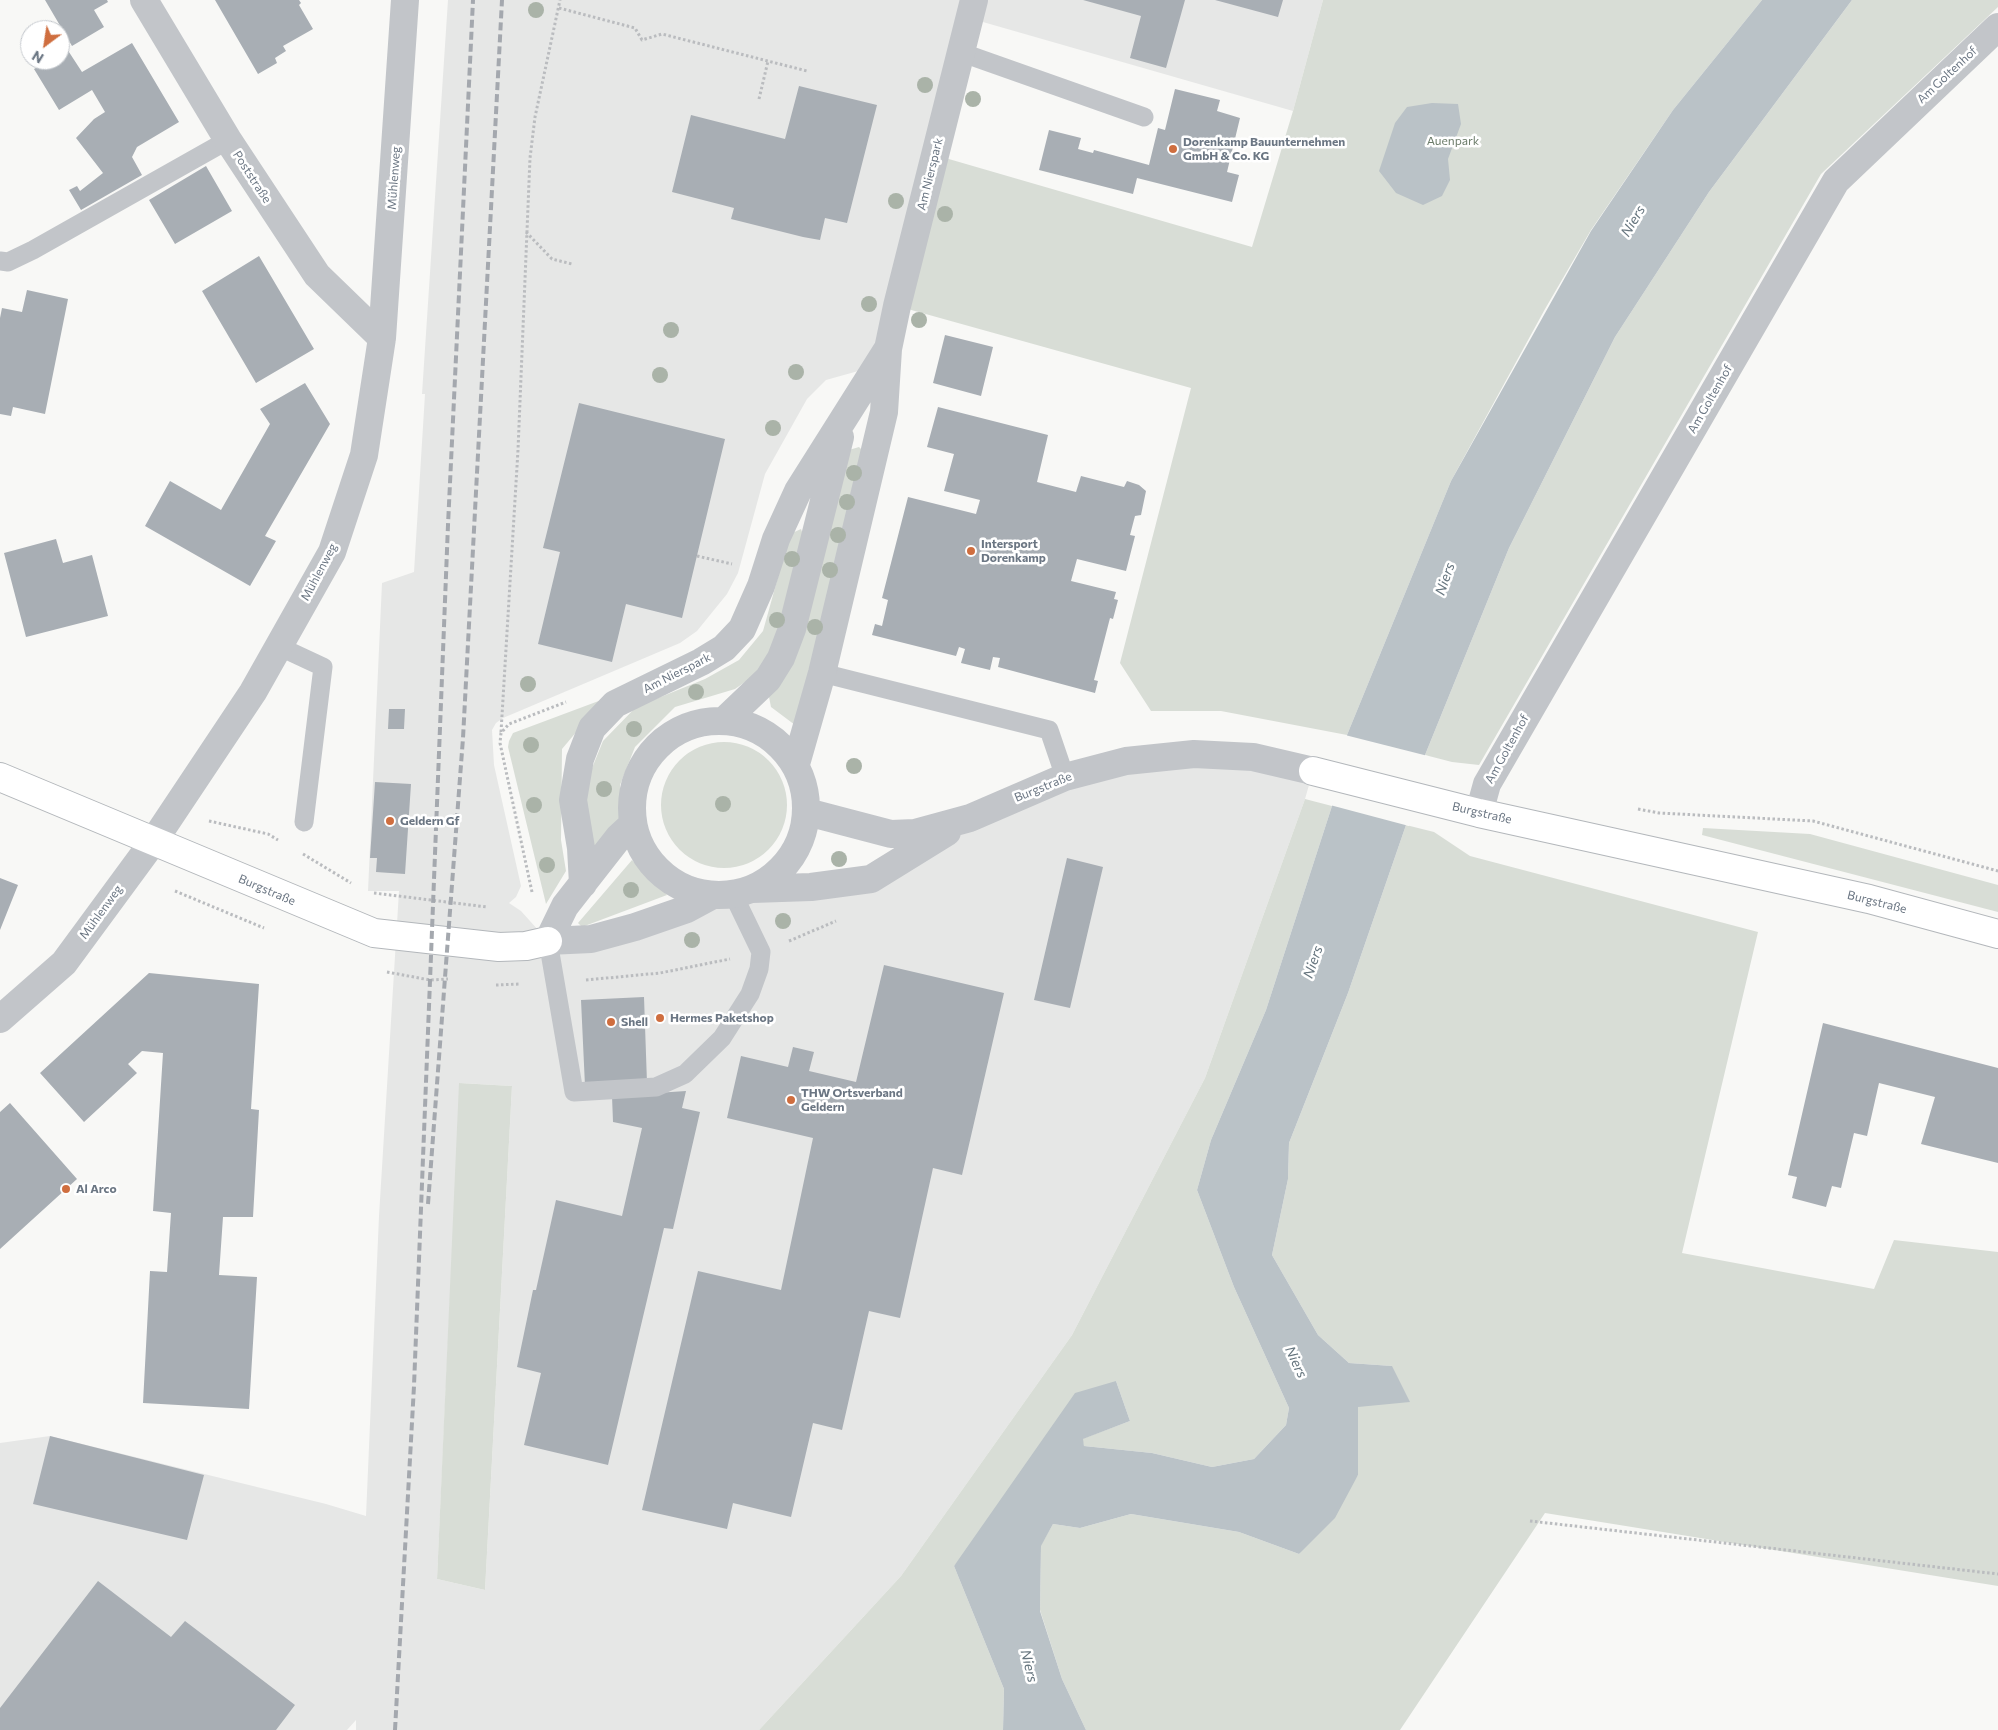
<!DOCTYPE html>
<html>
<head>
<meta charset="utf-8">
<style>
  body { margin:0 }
  #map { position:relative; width:1998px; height:1730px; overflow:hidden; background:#f8f8f6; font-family:Commissioner,sans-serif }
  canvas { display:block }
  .north { position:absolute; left:20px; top:20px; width:50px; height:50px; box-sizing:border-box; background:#fff; border:1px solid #c4c8cd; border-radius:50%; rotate:211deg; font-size:14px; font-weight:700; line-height:20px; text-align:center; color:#6b7683 }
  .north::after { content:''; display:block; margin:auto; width:18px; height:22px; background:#cf6e3f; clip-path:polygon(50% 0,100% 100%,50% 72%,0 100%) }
</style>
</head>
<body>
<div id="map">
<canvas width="1998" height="1730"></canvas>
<div class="north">N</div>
</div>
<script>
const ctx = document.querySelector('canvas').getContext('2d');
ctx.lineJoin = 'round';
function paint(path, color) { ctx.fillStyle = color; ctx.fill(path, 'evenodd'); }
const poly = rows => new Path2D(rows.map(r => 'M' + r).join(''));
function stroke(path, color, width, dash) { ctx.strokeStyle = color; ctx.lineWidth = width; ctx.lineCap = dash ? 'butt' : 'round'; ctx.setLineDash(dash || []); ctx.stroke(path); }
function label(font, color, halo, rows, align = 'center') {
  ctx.font = font + ' Commissioner,sans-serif'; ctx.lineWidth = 5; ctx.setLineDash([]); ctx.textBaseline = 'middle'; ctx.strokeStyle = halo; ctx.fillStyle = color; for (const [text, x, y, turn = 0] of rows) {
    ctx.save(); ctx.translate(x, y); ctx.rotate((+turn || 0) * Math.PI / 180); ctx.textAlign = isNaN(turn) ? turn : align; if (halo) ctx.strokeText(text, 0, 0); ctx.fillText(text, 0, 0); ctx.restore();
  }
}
paint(poly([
  [448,0,1323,0,1293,111,969,18,869,368,826,380,807,399,765,474,738,573,727,594,697,631,680,643,503,718,496,723,492,730,494,765,521,886,516,897,509,903,521,911,548,941,713,895,863,879,970,818,1126,761,1313,771,1305,799,1205,1078,1072,1335,901,1576,759,1730,356,1730,356,1720,347,1730,0,1730,0,1443,50,1436,326,1504,366,1516,379,1216,399,891,368,891,382,583,414,572,425,394,422,394],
  [460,1083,512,1086,485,1590,437,1579]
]), '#e6e7e6');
paint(poly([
  [1323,0,1762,0,1673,110,1591,230,1545,309,1451,481,1347,735,1221,711,1151,711,1120,663,1191,388,897,306,935,155,1252,247,1293,111],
  [1852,0,1998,0,1998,7,1821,174,1479,765,1452,762,1425,755,1509,548,1615,337,1709,192],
  [859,447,867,455,795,725,771,707,768,692,849,450],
  [801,529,805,540,779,642,765,668,735,689,675,707,635,747,620,785,621,820,602,848,592,846,587,823,586,783,603,741,636,707,705,679,739,660,763,631,790,534],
  [604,699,562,749,561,840,566,871,546,904,508,747,509,741,513,733],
  '661 805a63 63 0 1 1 126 0a63 63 0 1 1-126 0Z',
  [1305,799,1332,806,1266,1010,1211,1140,1197,1190,1234,1287,1289,1408,1286,1425,1254,1459,1212,1467,1152,1453,1084,1446,1082,1439,1130,1421,1116,1381,954,1566,1004,1689,1003,1730,759,1730,901,1576,1072,1335,1205,1078],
  [1406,825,1434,832,1470,856,1758,932,1682,1253,1874,1289,1894,1240,1998,1252,1998,1586,1545,1513,1400,1730,1086,1730,1062,1679,1040,1610,1041,1545,1053,1524,1080,1528,1131,1514,1239,1532,1299,1554,1358,1475,1358,1407,1392,1366,1349,1363,1318,1335,1272,1255,1288,1179,1289,1143,1348,993],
  [1703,828,1810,834,1998,885,1998,912,1702,835],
  [632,860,667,895,582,927,578,923],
  [459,1083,512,1086,485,1590,437,1579]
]), '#d8ddd6');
paint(poly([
  [1762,0,1852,0,1709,192,1615,337,1509,548,1425,755,1406,825,1348,993,1289,1143,1288,1179,1272,1255,1318,1335,1349,1363,1392,1366,1410,1402,1358,1407,1358,1475,1335,1518,1299,1554,1239,1532,1131,1514,1080,1528,1053,1524,1041,1546,1040,1611,1062,1679,1086,1730,1003,1730,1004,1689,954,1566,1075,1393,1116,1381,1130,1421,1083,1439,1084,1446,1152,1453,1212,1467,1254,1459,1286,1425,1289,1408,1234,1287,1197,1190,1211,1140,1266,1010,1332,806,1347,735,1451,481,1591,231,1673,110],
  [1432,103,1458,104,1461,124,1448,159,1450,180,1442,196,1423,205,1396,193,1379,171,1395,123,1407,107]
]), '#bac2c7');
paint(poly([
  [1345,735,1428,756,1409,826,1330,805]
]), '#f8f8f6');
paint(poly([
  [45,0,107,0,108,2,94,10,104,27,72,46],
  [215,0,299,0,301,3,299,5,313,29,283,46,286,51,275,58,277,63,258,74],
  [1083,0,1185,0,1166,68,1130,58,1141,16],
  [1215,0,1283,0,1278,17],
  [132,43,179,122,137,147,132,157,142,175,81,210,69,190,77,186,80,191,103,173,76,138,94,119,105,112,92,90,59,110,34,69,49,60,60,60,60,53,67,49,82,72],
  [799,86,877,105,847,223,825,218,820,240,803,237,731,219,734,208,672,192,691,115,785,139],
  [1175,89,1220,100,1217,111,1240,118,1227,172,1239,175,1232,202,1137,178,1133,194,1039,170,1049,130,1081,138,1078,149,1093,153,1094,150,1149,165,1158,128,1165,130],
  [206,166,232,211,175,244,149,200],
  [259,256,314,349,256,383,202,291],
  [27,290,68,299,45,414,13,407,11,416,0,414,0,318,2,308,22,312],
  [945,335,993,347,981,396,933,383],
  [305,383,330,424,265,536,276,541,250,586,145,526,170,481,221,510,270,424,260,409],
  [579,403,725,439,682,618,626,604,612,662,538,644,560,552,543,548],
  [938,407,1048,435,1037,482,1076,492,1081,476,1124,487,1127,481,1139,485,1146,491,1141,515,1135,516,1130,535,1135,536,1126,571,1077,559,1071,581,1116,592,1114,599,1118,600,1113,619,1110,618,1094,680,1098,681,1095,693,998,667,1000,658,993,657,990,670,961,663,965,649,959,647,956,656,872,635,875,624,882,626,888,600,882,598,908,497,976,514,980,500,944,491,954,454,927,447],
  [56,539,63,563,92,555,108,616,26,637,4,553],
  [389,709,405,709,404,729,388,729],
  [375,782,411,784,405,874,376,872,377,858,370,858],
  [1067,858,1103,867,1070,1008,1034,1000],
  [0,878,18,885,0,930],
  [884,965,1004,993,962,1175,933,1168,900,1318,869,1311,842,1430,813,1423,791,1517,733,1503,727,1529,642,1510,698,1271,781,1290,813,1138,727,1118,741,1056,788,1067,793,1047,814,1052,809,1071,856,1082],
  [149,973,259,984,251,1109,259,1110,253,1217,223,1217,219,1275,257,1277,249,1409,143,1403,150,1271,167,1272,171,1213,153,1211,163,1053,142,1051,128,1064,137,1073,84,1122,40,1073],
  [644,997,647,1083,585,1086,581,1000],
  [1823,1023,1998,1068,1998,1163,1921,1144,1935,1097,1879,1083,1867,1136,1854,1133,1841,1188,1832,1186,1826,1207,1792,1198,1797,1177,1788,1175],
  [686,1091,682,1108,700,1112,673,1229,664,1228,608,1465,524,1445,541,1373,517,1367,533,1290,536,1290,556,1200,622,1216,642,1128,613,1122,612,1096],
  [10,1103,77,1179,0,1249,0,1112],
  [50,1436,204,1475,187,1540,33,1504],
  [98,1581,171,1637,185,1621,295,1705,276,1730,0,1730,0,1708]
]), '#a8aeb4');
const secondary = poly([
  [1313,771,1479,813,1869,899,1998,934],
  [0,777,374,933,499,947,526,946,548,941]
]);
stroke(secondary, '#b3b7bb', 30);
stroke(poly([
  [559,8,635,28,642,40,662,34,807,71],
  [759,99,768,61],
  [526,232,552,259,572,264],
  [697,556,732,564],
  [501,732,518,450,530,158,535,117,560,0],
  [1638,809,1659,813,1813,821,1998,871],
  [209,821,268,834,278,840],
  [303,854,351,883],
  [175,891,264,928],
  [532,892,500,743,501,733,509,724,566,702],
  [374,893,487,907],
  [789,941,836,921],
  [387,972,430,980,448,979],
  [586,980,660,973,730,959],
  [496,985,520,984],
  [1530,1521,1998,1574]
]), '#babcbf', 3, [2.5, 2.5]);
stroke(poly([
  [960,52,1144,117],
  [0,261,8,262,33,250,228,140],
  [278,646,323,667,304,822],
  [822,673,1049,730,1065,777],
  [548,941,574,1092,656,1087,685,1074,722,1038,750,994,759,969,761,952,733,894]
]), '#c2c5c9', 19);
stroke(poly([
  [144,0,228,140,317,275,382,338],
  [725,720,768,679,781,658,792,629,840,437],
  '632 808a87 87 0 1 1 174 0a87 87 0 1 1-174 0Z',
  [796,764,822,673,884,412,888,349,897,306,974,0],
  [807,812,891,834,915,833,970,818,1065,777,1126,761,1194,754,1253,757,1313,771],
  [1479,813,1487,784,1836,181,1998,27],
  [633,824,619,837,565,906,548,941,591,939,635,927,687,909,713,895],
  [583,884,581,848,573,800,580,759,592,728,615,704,701,662,724,648,742,629,761,586,776,539,798,491,887,350],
  [752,889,811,887,871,879,947,832],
  [0,1019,64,963,153,842,253,692,332,552,364,455,382,338,405,0]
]), '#c2c5c9', 28);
stroke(secondary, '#fff', 28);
stroke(poly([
  [428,1204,463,738,502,0],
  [395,1730,414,1386,448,525,473,0]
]), '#a4a8ae', 4, [8, 4]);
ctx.fillStyle = '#aab3a8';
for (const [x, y] of [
  [536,10],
  [925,85],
  [973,99],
  [896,201],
  [945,214],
  [869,304],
  [919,320],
  [671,330],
  [796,372],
  [660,375],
  [773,428],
  [854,473],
  [847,502],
  [838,535],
  [792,559],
  [830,570],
  [777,620],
  [815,627],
  [528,684],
  [696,692],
  [634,729],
  [531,745],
  [854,766],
  [604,789],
  [723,804],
  [534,805],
  [839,859],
  [547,865],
  [631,890],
  [783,921],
  [692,940]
]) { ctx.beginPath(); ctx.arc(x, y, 8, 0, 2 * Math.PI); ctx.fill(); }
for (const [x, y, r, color] of [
  [1173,149,5,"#cf6e3f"],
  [971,551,5,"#cf6e3f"],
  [390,821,5,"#cf6e3f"],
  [660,1018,5,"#cf6e3f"],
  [611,1022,5,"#cf6e3f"],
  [791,1100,5,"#cf6e3f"],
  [66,1189,5,"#cf6e3f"]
]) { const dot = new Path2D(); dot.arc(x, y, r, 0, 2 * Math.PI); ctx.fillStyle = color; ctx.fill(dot); stroke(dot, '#fff', 2); }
label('12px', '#6b7683', '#fff', [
  ["Am Goltenhof",1947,75,-43],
  ["Am Nierspark",930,174,-76],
  ["Poststraße",252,177,57],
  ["Mühlenweg",394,178,-86],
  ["Am Goltenhof",1710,399,-60],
  ["Mühlenweg",319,572,-62],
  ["Am Nierspark",677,673,-27],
  ["Am Goltenhof",1507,749,-61],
  ["Burgstraße",1043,787,-22],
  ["Burgstraße",1482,813,13],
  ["Burgstraße",267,890,23],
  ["Burgstraße",1877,902,14],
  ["Mühlenweg",101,912,-54]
]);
label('12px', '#6b7b69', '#fff', [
  ["Auenpark",1453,141]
]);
label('bold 12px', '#6b7683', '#fff', [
  ["Dorenkamp Bauunternehmen",1183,142],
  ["GmbH & Co. KG",1183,156],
  ["Intersport",981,544],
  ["Dorenkamp",981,558],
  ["Geldern Gf",400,821],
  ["Hermes Paketshop",670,1018],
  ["Shell",621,1022],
  ["THW Ortsverband",801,1093],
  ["Geldern",801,1107],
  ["Al Arco",76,1189]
], 'left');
label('italic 14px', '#67767f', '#fff', [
  ["Niers",1633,221,-59],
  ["Niers",1445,579,-71],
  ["Niers",1313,962,-71],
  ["Niers",1296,1362,65],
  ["Niers",1029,1666,76]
]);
</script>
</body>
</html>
